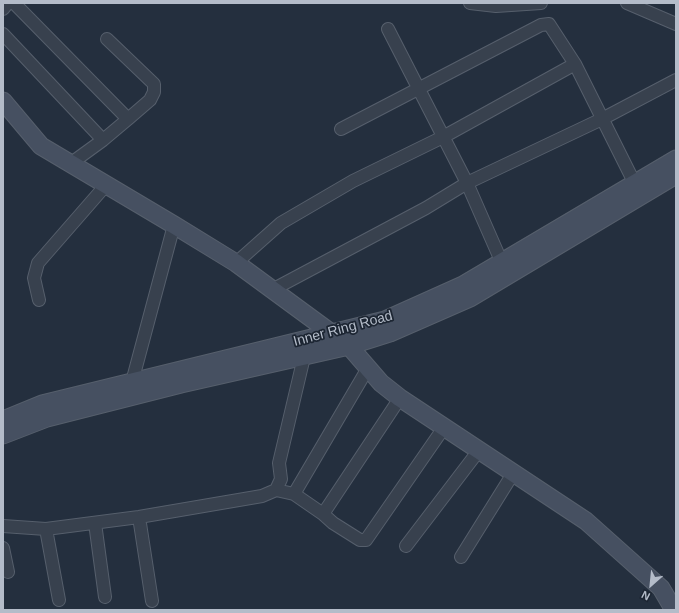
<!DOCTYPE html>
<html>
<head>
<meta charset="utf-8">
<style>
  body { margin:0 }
  #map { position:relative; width:679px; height:613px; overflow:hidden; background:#242f3e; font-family:Arial,sans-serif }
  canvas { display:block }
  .frame { position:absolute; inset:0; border:4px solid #b4bcc9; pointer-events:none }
  .north { position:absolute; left:631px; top:565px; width:40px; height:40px; -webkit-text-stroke:3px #1d2633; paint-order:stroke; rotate:207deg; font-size:11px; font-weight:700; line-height:16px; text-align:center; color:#b4bcc9 }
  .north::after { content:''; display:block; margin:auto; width:14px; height:18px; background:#b4bcc9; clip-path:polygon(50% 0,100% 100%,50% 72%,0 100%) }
</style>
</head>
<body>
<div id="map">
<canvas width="679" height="613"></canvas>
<div class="frame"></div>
<div class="north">N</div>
</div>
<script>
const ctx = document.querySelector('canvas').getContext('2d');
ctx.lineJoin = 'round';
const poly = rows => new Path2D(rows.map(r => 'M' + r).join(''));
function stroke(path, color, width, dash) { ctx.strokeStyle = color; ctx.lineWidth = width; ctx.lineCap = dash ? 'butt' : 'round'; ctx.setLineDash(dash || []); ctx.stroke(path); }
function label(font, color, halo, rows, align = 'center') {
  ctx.font = font + ' Arial,sans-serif'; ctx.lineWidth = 3.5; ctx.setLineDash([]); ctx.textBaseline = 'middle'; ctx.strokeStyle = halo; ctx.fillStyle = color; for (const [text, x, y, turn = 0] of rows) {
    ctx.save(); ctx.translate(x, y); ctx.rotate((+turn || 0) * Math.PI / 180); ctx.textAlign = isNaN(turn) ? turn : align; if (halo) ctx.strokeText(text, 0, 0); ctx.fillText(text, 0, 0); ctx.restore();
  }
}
const street = poly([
  [14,3,128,119,103,140,70,164],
  [470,3,496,6,541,3],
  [627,3,676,24],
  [3,9,8,3],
  [388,29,467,183,502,263],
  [3,34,103,140],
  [107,39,154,84,154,92,150,100,128,119],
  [341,129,541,25,549,24,575,64,635,184],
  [236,263,281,223,353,181,443,137,575,64],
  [272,290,426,208,467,183,602,119,676,80],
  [39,300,34,278,38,263,106,185],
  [132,382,174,225],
  [400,398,323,514,333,523,360,540,366,540,445,426],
  [276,490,281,479,279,463,304,357],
  [294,494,323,514],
  [139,517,152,601],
  [95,523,105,597],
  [3,526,46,529,139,517,262,496,276,490,294,494,368,368],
  [46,529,59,600],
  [406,546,480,449],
  [3,548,8,572],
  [461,557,514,472]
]);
const secondary = poly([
  [3,101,41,146,174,225,236,263,349,346,381,383,400,398,586,521,661,588,674,610],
  [3,420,42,404,385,320,463,285,676,159],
  [3,435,47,418,181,384,349,346,390,333,470,298,676,175]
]);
stroke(street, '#565f6c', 14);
stroke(secondary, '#565f6c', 19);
stroke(street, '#38414e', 12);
stroke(secondary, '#465061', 17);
label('14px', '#b4bcc9', '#1d2633', [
  ["Inner Ring Road",343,329,-15]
]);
</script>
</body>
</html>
